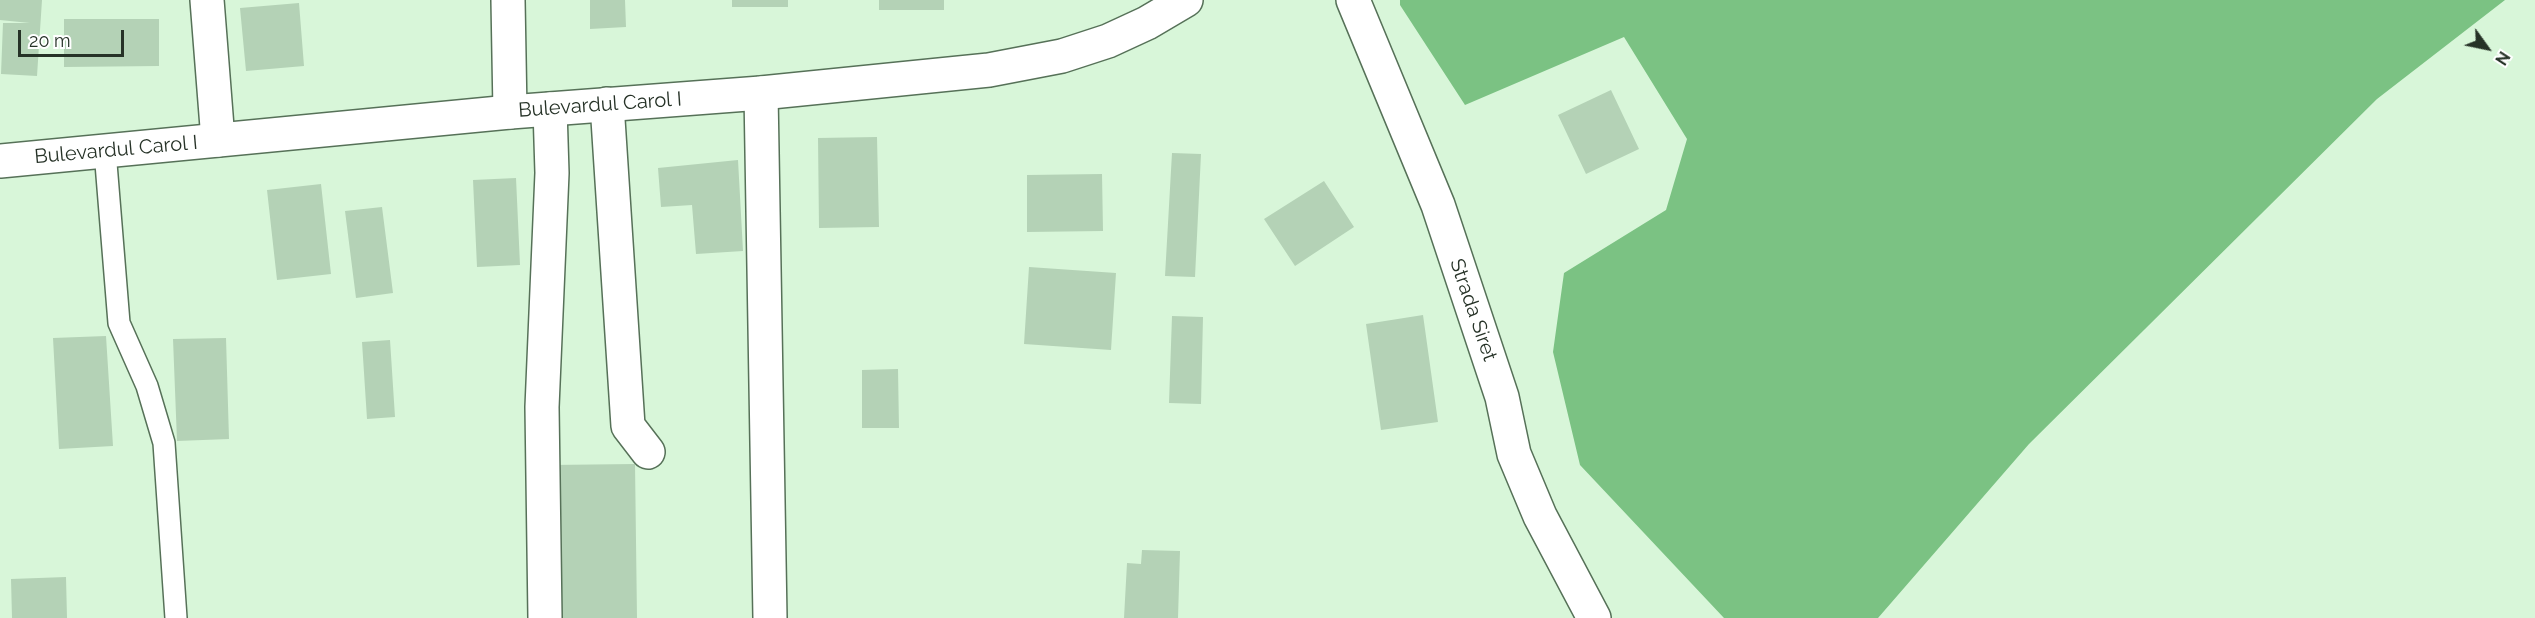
<!DOCTYPE html>
<html>
<head>
<meta charset="utf-8">
<style>
  body { margin:0 }
  #map { position:relative; width:2535px; height:618px; overflow:hidden; background:#d8f6d9; font-family:Raleway,sans-serif }
  canvas { display:block }
  .north { position:absolute; left:2457px; top:18px; width:60px; height:60px; -webkit-text-stroke:4px #fff; paint-order:stroke; rotate:123deg; font-size:16px; font-weight:700; line-height:24px; text-align:center; color:#263227 }
  .north::after { content:''; display:block; margin:auto; width:21px; height:27px; background:#263227; clip-path:polygon(50% 0,100% 100%,50% 72%,0 100%) }
  .scale { position:absolute; left:18px; top:30px; width:106px; height:27px; box-sizing:border-box; border:3px solid #263227; border-top:0; padding-left:8px; font-size:18px; line-height:21px; white-space:nowrap; color:#263227; -webkit-text-stroke:4px #fff; paint-order:stroke }
</style>
</head>
<body>
<div id="map">
<canvas width="2535" height="618"></canvas>
<div class="north">N</div>
<div class="scale">20 m</div>
</div>
<script>
const ctx = document.querySelector('canvas').getContext('2d');
ctx.lineJoin = 'round';
function paint(path, color) { ctx.fillStyle = color; ctx.fill(path, 'evenodd'); }
const poly = rows => new Path2D(rows.map(r => 'M' + r).join(''));
function stroke(path, color, width, dash) { ctx.strokeStyle = color; ctx.lineWidth = width; ctx.lineCap = dash ? 'butt' : 'round'; ctx.setLineDash(dash || []); ctx.stroke(path); }
function label(font, color, halo, rows, align = 'center') {
  ctx.font = font + ' Raleway,sans-serif'; ctx.lineWidth = 5; ctx.setLineDash([]); ctx.textBaseline = 'middle'; ctx.strokeStyle = halo; ctx.fillStyle = color; for (const [text, x, y, turn = 0] of rows) {
    ctx.save(); ctx.translate(x, y); ctx.rotate((+turn || 0) * Math.PI / 180); ctx.textAlign = isNaN(turn) ? turn : align; if (halo) ctx.strokeText(text, 0, 0); ctx.fillText(text, 0, 0); ctx.restore();
  }
}
paint(poly([
  [1400,0,2505,0,2377,99,2029,444,1878,618,1724,618,1580,465,1553,352,1564,273,1666,210,1687,139,1624,37,1465,105,1400,5]
]), '#7bc283');
paint(poly([
  [0,0,42,0,37,76,1,74,3,23,30,23,0,20],
  [590,0,625,0,626,27,590,29],
  [732,0,788,0,788,7,732,7],
  [879,0,944,0,944,10,879,10],
  [299,3,304,66,246,71,240,8],
  [64,19,159,19,159,66,64,67],
  [1611,90,1639,149,1586,174,1558,115],
  [877,137,879,227,819,228,818,138],
  [1172,153,1201,154,1195,277,1165,276],
  [738,160,743,251,696,254,692,205,661,207,658,168],
  [1102,174,1103,231,1027,232,1027,175],
  [516,178,520,265,477,267,473,180],
  [1324,181,1354,227,1295,266,1264,219],
  [321,184,331,274,277,280,267,190],
  [382,207,393,293,356,298,345,211],
  [1029,267,1116,273,1111,350,1024,344],
  [1423,315,1438,422,1381,430,1366,324],
  [1172,316,1203,317,1201,404,1169,403],
  [106,336,113,446,59,449,53,338],
  [226,338,229,439,177,441,173,339],
  [390,340,395,417,367,419,362,342],
  [898,369,899,428,862,428,862,370],
  [635,464,637,618,551,618,550,465],
  [1142,550,1180,551,1178,618,1124,618,1127,563,1141,564],
  [66,577,67,618,12,618,11,579]
]), '#b4d2b6');
const service = poly([
  [105,151,119,323,147,386,164,443,176,618]
]);
const minor = poly([
  [207,0,218,140],
  [508,0,510,112],
  [1353,0,1438,205,1502,397,1514,454,1540,516,1594,618],
  [761,93,770,618],
  [607,104,628,426,648,452],
  [545,618,542,407,552,173,550,109]
]);
const primary = poly([
  [0,161,510,112,761,93,989,70,1062,56,1108,41,1147,23,1186,0]
]);
stroke(service, '#567158', 24);
stroke(minor, '#567158', 36);
stroke(primary, '#567158', 36);
stroke(service, '#fff', 21);
stroke(minor, '#fff', 33);
stroke(primary, '#fff', 33);
label('20px', '#263227', '#fff', [
  ["Bulevardul Carol I",600,105,-4],
  ["Bulevardul Carol I",116,150,-5],
  ["Strada Siret",1473,310,71]
]);
</script>
</body>
</html>
